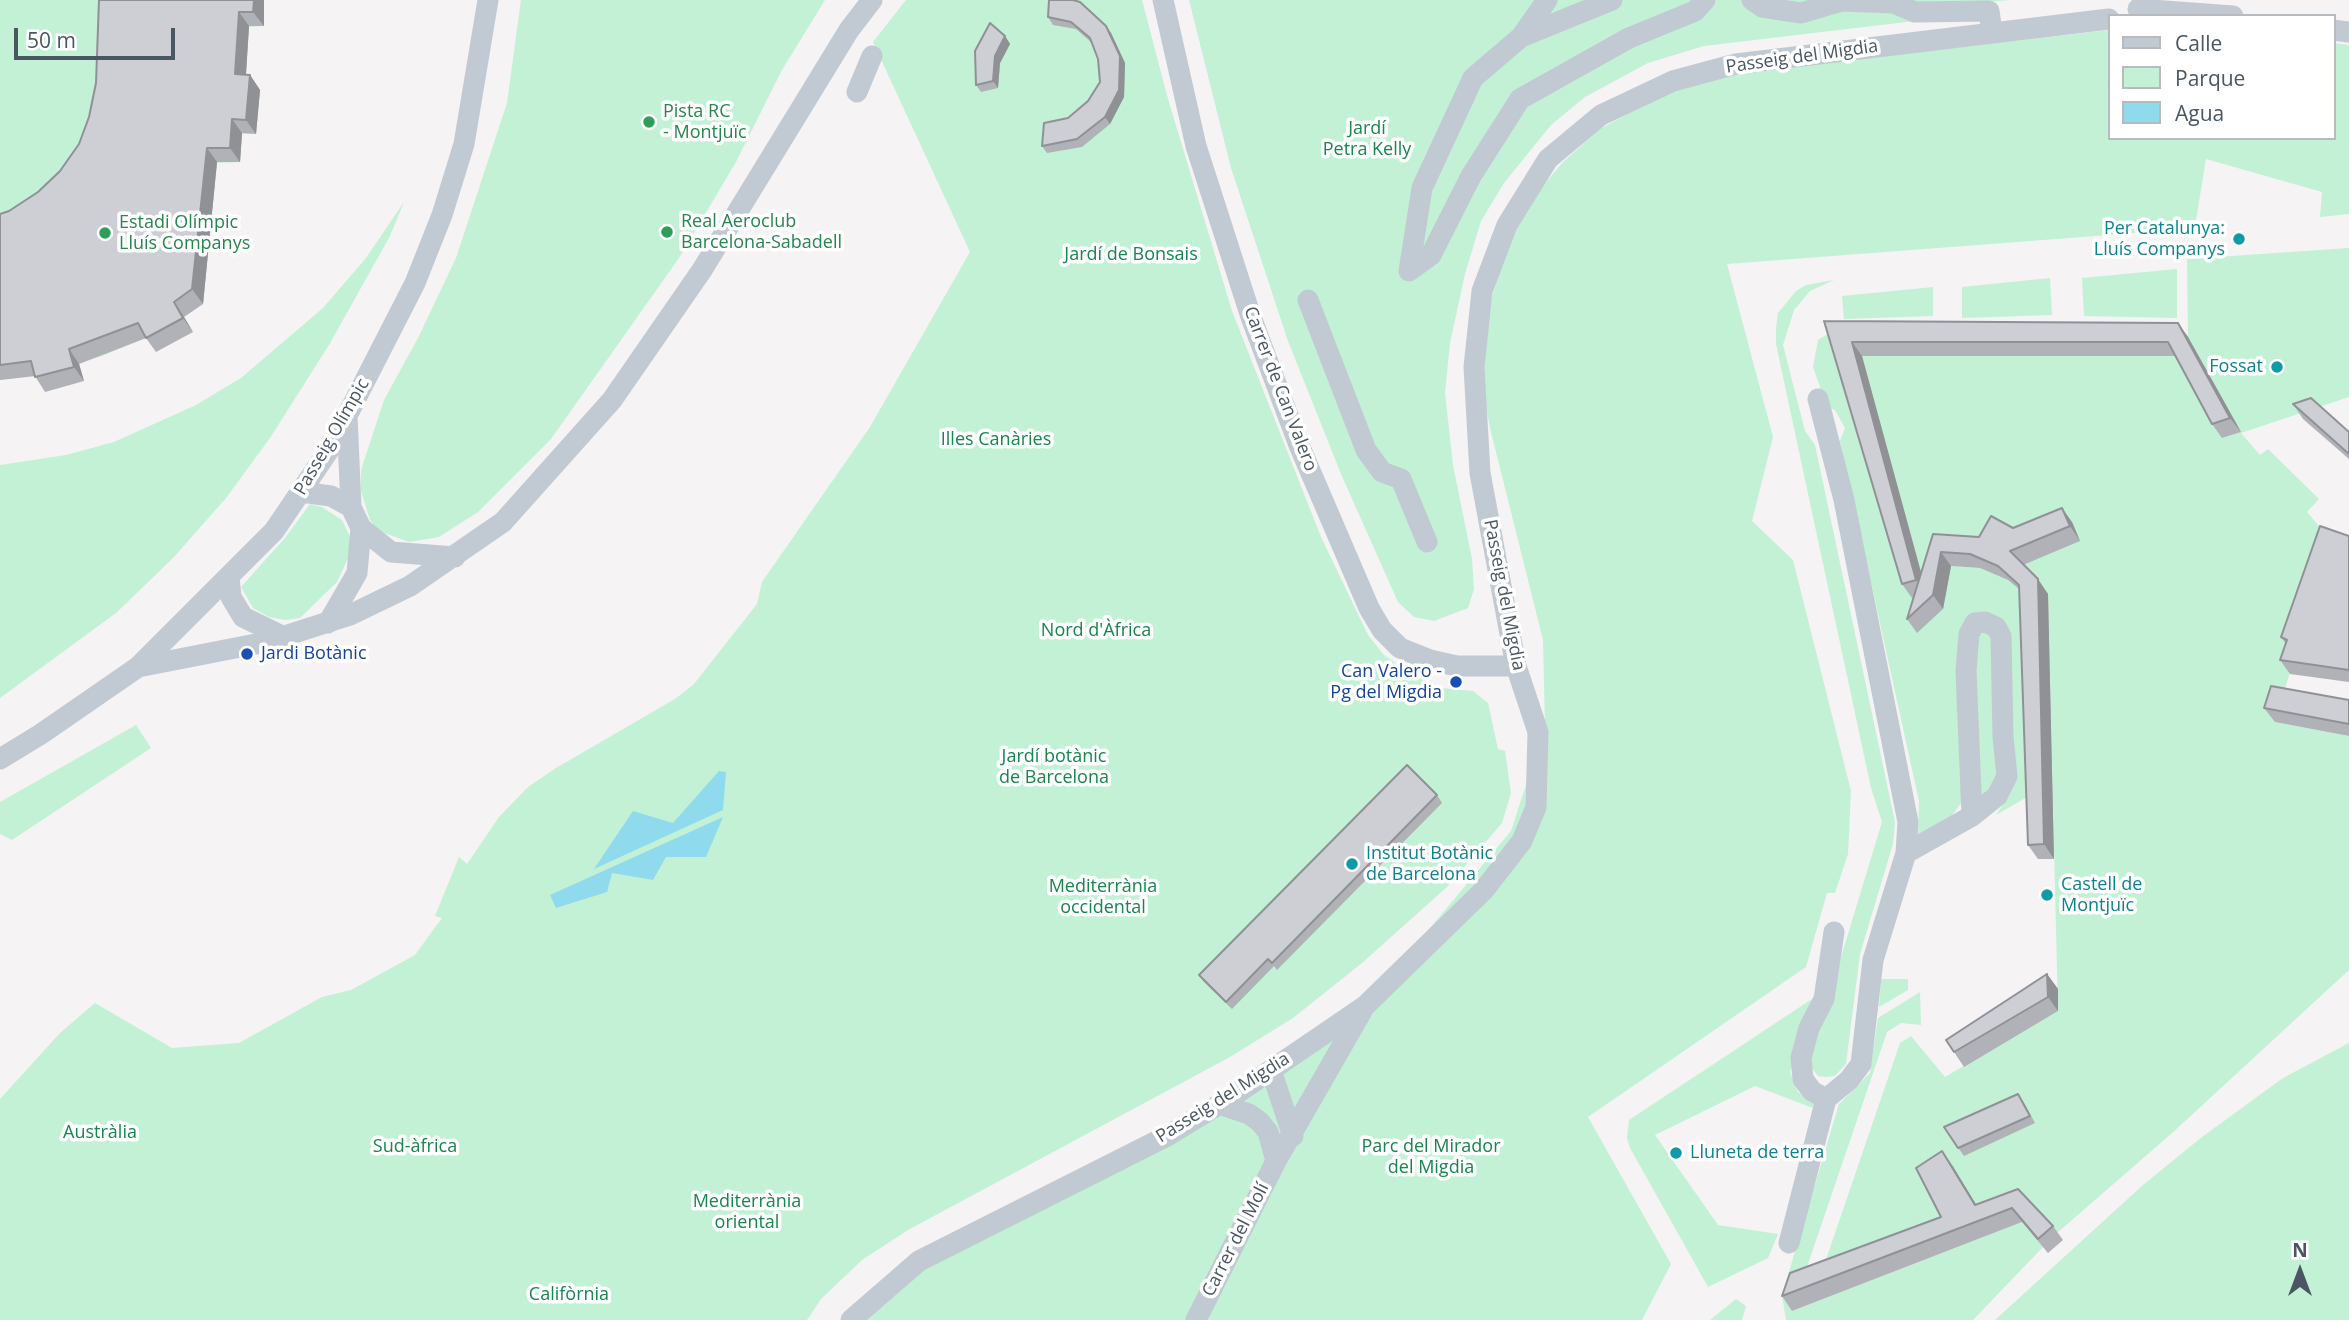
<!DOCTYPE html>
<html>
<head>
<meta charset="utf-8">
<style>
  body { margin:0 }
  #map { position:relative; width:2349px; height:1320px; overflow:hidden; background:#f5f3f3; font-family:"Open Sans",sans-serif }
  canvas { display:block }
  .legend { position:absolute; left:2108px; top:14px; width:228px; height:126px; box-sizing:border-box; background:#fff; border:2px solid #b7bbc0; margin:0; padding:9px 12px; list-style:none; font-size:21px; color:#4a5661 }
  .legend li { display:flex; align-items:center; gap:14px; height:35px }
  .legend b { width:35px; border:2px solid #b7bbc0 }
  .north { position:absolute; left:2265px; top:1236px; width:70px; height:70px; -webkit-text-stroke:5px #fff; paint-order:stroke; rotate:0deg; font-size:19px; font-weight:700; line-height:28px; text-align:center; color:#4a5661 }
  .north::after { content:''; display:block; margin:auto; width:24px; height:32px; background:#4a5661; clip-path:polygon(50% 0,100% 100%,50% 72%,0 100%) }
  .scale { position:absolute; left:14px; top:28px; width:161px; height:32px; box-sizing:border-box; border:4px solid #4a5661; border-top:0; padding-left:9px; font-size:21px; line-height:24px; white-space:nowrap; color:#4a5661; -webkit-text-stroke:5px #fff; paint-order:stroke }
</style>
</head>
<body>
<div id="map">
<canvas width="2349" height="1320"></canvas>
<ul class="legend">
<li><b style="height:9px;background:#c1cad2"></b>Calle</li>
<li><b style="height:19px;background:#c3f1d5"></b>Parque</li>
<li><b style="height:19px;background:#90daee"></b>Agua</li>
</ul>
<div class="north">N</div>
<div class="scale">50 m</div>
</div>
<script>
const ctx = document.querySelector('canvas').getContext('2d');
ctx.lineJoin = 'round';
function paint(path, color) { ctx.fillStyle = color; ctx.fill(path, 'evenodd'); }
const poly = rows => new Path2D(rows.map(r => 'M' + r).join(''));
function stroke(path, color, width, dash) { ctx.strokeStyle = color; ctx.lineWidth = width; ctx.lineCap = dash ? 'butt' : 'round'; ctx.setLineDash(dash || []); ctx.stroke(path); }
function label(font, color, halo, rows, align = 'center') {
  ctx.font = font + ' "Open Sans",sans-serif'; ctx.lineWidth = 7; ctx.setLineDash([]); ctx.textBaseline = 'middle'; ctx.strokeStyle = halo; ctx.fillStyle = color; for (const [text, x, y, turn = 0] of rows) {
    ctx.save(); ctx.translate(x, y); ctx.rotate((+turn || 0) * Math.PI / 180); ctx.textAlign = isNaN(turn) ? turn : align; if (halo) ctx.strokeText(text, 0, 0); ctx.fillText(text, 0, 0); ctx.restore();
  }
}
paint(poly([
  [0,0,264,0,264,26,249,27,245,88,260,90,256,134,242,134,240,162,217,163,203,304,146,338,102,356,36,376,0,380],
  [521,0,825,0,782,70,736,162,679,258,551,439,478,512,439,537,409,542,379,531,370,520,361,491,361,470,384,400,418,338,456,258,507,103],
  [906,0,1142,0,1168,99,1232,311,1321,537,1368,635,1384,655,1407,671,1441,688,1473,691,1488,703,1498,749,1505,751,1511,793,1502,823,1447,887,1362,963,1293,1018,1230,1057,908,1230,862,1260,821,1299,807,1320,0,1320,0,1099,60,1033,95,1003,172,1048,239,1043,322,997,351,990,415,955,442,918,435,916,459,857,467,864,499,817,528,787,556,768,675,699,694,684,757,604,762,582,870,427,970,252,873,42],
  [1189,0,2012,0,1954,4,1940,18,1704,46,1648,63,1585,97,1551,125,1504,183,1481,221,1465,274,1450,343,1445,393,1453,465,1472,559,1474,589,1468,608,1434,621,1414,617,1398,602,1341,474,1288,341,1231,168],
  [2109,30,2109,138,2333,138,2333,43,2349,45,2349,214,2320,217,2322,192,2206,159,2196,220,2175,220,2175,230,1727,264,1773,437,1752,521,1793,560,1851,791,1848,854,1835,893,1827,893,1806,967,1588,1117,1671,1264,1642,1320,851,1320,919,1261,1167,1136,1365,1006,1511,831,1545,726,1543,640,1490,428,1483,389,1485,343,1492,296,1508,247,1529,202,1563,162,1600,129,1674,88,1748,72],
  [404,202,390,236,329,345,270,438,226,498,174,557,116,613,0,698,0,465,66,455,114,442,196,405,241,378,323,308,366,258],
  [2349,248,2349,397,2241,433,2260,455,2268,449,2319,499,2307,512,2330,539,2275,722,2349,736,2349,970,2171,1134,2057,1233,2028,1203,1819,1280,1900,1043,1911,1036,1945,1077,2058,1011,2048,594,1944,548,1928,599,1862,356,2178,356,2222,438,2240,432,2188,337,2187,259],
  [2177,269,2177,318,2084,316,2082,278],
  [2050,278,2052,315,1962,318,1962,287],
  [1834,280,1810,291,1794,310,1783,345,1805,431,1815,445,1895,822,1893,844,1860,954,1846,1064,1835,1076,1827,1077,1818,1076,1811,1067,1811,1056,1882,822,1871,788,1776,344,1776,328,1778,313,1796,291,1806,285],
  [1933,287,1933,316,1844,319,1842,296],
  [1829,333,1834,336,1916,611,1951,566,1980,568,2008,580,2030,599,2036,792,1996,815,2005,802,2007,635,1973,616,1964,799,1948,821,1918,837,1919,801,1840,441,1845,428,1835,410,1827,407,1813,367,1818,340],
  [310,504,322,507,342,520,350,537,350,554,337,582,300,618,285,620,269,617,253,608,241,587,285,538],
  [1980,631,1991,635,1997,779,1976,808,1974,639],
  [136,725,151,748,12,840,0,834,0,802],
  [1881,979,1908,979,1908,990,1879,1007],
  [1920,992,1921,1025,1901,1023,1887,1032,1792,1311,2022,1222,2043,1247,1973,1320,1786,1320,1782,1295,1839,1104,1870,1073,1878,1018],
  [1812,999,1790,1072,1798,1092,1815,1104,1813,1108,1755,1086,1655,1135,1718,1225,1778,1234,1768,1258,1708,1287,1630,1148,1627,1138,1629,1120],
  [2349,1043,2349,1320,1995,1320,2143,1185,2202,1137,2283,1078],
  [1736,1299,1746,1306,1742,1320,1710,1320]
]), '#c3f1d5');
paint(poly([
  [719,771,726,772,723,810,594,869,633,811,673,823],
  [723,817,706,857,666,857,653,880,612,873,607,892,556,908,550,895]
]), '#90daee');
stroke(poly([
  [1163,0,1196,146,1251,317,1299,445,1369,608,1382,630,1400,648,1430,660,1457,666,1516,666],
  [1612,0,1521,37,1473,78,1422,188,1409,271,1431,255,1471,176,1520,99,1629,38,1695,11,1705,0],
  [1752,0,1762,7,1801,13,1842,1,1894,3,1915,12,1989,11,1992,32],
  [2138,9,2233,16],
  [2333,30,2349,32],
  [1521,37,1547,0],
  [857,92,872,56],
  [1308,300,1366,450,1382,472,1401,479,1427,542],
  [1818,399,1844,500,1908,822,1906,853,1873,960,1861,1064,1849,1080,1826,1099,1812,1091,1803,1079,1801,1058,1809,1028,1824,999,1834,932],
  [301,492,331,496,351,507],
  [361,528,391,552,455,557],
  [229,577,231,597,243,617,284,637],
  [328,623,357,573,361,528,351,507,347,416],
  [138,667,266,642,350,615,410,586,503,522,612,400,702,270,849,30,872,0],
  [0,759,41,734,138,667,274,531,331,447,415,283,442,215,464,144,488,0],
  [1906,853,1972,816,1997,796,2007,776,2003,737,2001,636,1996,627,1985,622,1975,623,1969,634,1966,671,1972,816],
  [1271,1070,1293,1136],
  [1219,1104,1249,1114,1260,1122,1268,1132,1276,1161],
  [1789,1243,1826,1099],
  [851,1320,919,1261,1167,1136,1236,1094,1365,1006,1484,890,1522,841,1536,807,1538,732,1516,666,1480,473,1474,367,1482,291,1507,225,1548,159,1601,115,1673,81,1736,64,2109,19],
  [1196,1320,1276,1161,1362,1011]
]), '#c1cad2', 21);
paint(poly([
  [99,0,264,0,264,26,249,26,246,75,250,75,260,90,256,134,242,133,240,162,217,162,203,304,184,317,193,332,156,352,146,338,79,364,84,381,45,392,35,376,0,380,0,214,9,211,38,192,60,171,79,144,89,117,96,83],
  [1048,17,1106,26,1111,33,1125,63,1124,97,1110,124,1082,147,1047,153,1042,146,1068,118,1088,101,1100,82,1098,59,1092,43,1076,29,1053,25],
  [1005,36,1010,44,1000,63,998,88,981,92,976,85],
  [1824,321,2178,323,2188,337,2241,432,2222,438,2212,424,2176,356,1862,356,1921,574,1933,534,1979,537,2013,528,2072,522,2080,541,2023,565,2048,594,2054,859,2038,859,2028,845,2020,590,2008,580,1980,568,1951,566,1943,609,1917,633,1907,619,1914,598,1912,598,1902,584],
  [2293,404,2349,432,2349,459,2303,419],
  [2349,536,2349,682,2290,674,2280,660,2286,644,2281,637],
  [2349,700,2349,736,2275,722,2264,708],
  [1437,795,1442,803,1277,970,1274,966,1232,1009,1204,982,1199,975],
  [2047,974,2058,989,2058,1011,1964,1067,1954,1052],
  [2023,1101,2035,1123,1964,1156,1944,1127],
  [1952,1165,1976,1205,2018,1189,2053,1226,2063,1240,2048,1253,2022,1222,1792,1311,1782,1296,1941,1217]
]), '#b0b2b7');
paint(poly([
  [254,0,264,0,264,26,253,12],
  [239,12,249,26,245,88,235,74],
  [1106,26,1111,33,1125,63,1124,97,1110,124,1105,117],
  [1005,36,1010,44,1000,63,998,88,993,81,995,56],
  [250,75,260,90,256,134,246,120],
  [232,119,242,133,240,162,230,148],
  [207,148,217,162,203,304,192,289],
  [174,302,184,317,193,332,183,318],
  [2178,323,2188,337,2241,432,2230,418],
  [1852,342,1862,356,1927,594,1916,580],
  [69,349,79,364,84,381,74,367],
  [2062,508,2072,522,2080,541,2070,526],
  [1941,552,1951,566,1943,609,1933,595],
  [2038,579,2048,594,2054,859,2044,844],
  [2047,974,2058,989,2058,1011,2048,997],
  [1942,1151,1952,1165,1985,1219,1975,1205]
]), '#909195');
const building = poly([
  [99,0,254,0,253,12,239,12,235,74,250,75,246,120,232,119,230,148,207,148,192,289,174,302,183,318,146,338,138,323,69,349,74,367,35,377,31,361,0,365,0,214,9,211,38,192,60,171,79,144,89,117,96,83,99,0],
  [1049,0,1073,0,1080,2,1106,26,1120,56,1119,90,1105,117,1077,139,1042,146,1044,123,1068,118,1088,101,1100,82,1098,59,1090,38,1071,22,1048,17,1049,0],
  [990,23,1005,36,995,56,993,81,976,85,975,51,990,23],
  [1824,321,2178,323,2230,418,2212,424,2168,342,1852,342,1916,580,1902,584,1824,321],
  [2311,398,2349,432,2349,454,2293,404,2311,398],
  [2062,508,2070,526,2010,551,2038,579,2044,844,2028,845,2019,585,1998,566,1970,554,1941,552,1933,595,1907,619,1933,534,1979,537,1991,516,2013,528,2062,508],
  [2320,526,2349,536,2349,670,2280,660,2287,640,2281,637,2320,526],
  [2271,686,2349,700,2349,724,2264,708,2271,686],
  [1407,765,1437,795,1272,963,1268,959,1226,1002,1199,975,1407,765],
  [2047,974,2048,997,1954,1052,1946,1040,2047,974],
  [2018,1094,2030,1116,1958,1148,1944,1127,2018,1094],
  [1942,1151,1975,1205,2018,1189,2053,1226,2038,1239,2012,1208,1782,1296,1790,1273,1941,1217,1916,1168,1942,1151]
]);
paint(building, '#cdcfd5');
stroke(building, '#909195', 2);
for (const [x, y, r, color] of [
  [649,122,7,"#2e9e5b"],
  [667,232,7,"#2e9e5b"],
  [105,233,7,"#2e9e5b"],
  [2239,239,7,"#0f9aa8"],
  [2277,367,7,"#0f9aa8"],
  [247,654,7,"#1a4fb4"],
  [1456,682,7,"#1a4fb4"],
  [1352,864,7,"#0f9aa8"],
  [2047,895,7,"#0f9aa8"],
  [1676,1153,7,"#0f9aa8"]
]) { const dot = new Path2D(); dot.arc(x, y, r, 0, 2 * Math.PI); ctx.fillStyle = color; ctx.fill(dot); stroke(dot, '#fff', 2.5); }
label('18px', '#4a5661', '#fff', [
  ["Passeig del Migdia",1802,57,-8],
  ["Carrer de Can Valero",1280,389,69],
  ["Passeig Olímpic",332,437,-60],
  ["Passeig del Migdia",1504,595,79],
  ["Passeig del Migdia",1223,1098,-32],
  ["Carrer del Molí",1236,1240,-63]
]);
label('18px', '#27864d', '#fff', [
  ["Pista RC",663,112],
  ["- Montjuïc",663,133],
  ["Real Aeroclub",681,222],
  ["Barcelona-Sabadell",681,243],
  ["Estadi Olímpic",119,223],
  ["Lluís Companys",119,244]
], 'left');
label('18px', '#17864f', '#fff', [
  ["Jardí",1367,129],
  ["Petra Kelly",1367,150],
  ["Jardí de Bonsais",1131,255],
  ["Illes Canàries",996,440],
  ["Nord d'Àfrica",1096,631],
  ["Jardí botànic",1054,757],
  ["de Barcelona",1054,778],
  ["Mediterrània",1103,887],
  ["occidental",1103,908],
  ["Austràlia",100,1133],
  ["Sud-àfrica",415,1147],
  ["Parc del Mirador",1431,1147],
  ["del Migdia",1431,1168],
  ["Mediterrània",747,1202],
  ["oriental",747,1223],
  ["Califòrnia",569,1295]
]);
label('18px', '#0d838f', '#fff', [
  ["Per Catalunya:",2225,229,"right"],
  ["Lluís Companys",2225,250,"right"],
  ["Fossat",2263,367,"right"],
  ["Institut Botànic",1366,854],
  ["de Barcelona",1366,875],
  ["Castell de",2061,885],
  ["Montjuïc",2061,906],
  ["Lluneta de terra",1690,1153]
], 'left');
label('18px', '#164399', '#fff', [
  ["Jardi Botànic",261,654],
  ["Can Valero -",1442,672,"right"],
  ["Pg del Migdia",1442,693,"right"]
], 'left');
</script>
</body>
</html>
